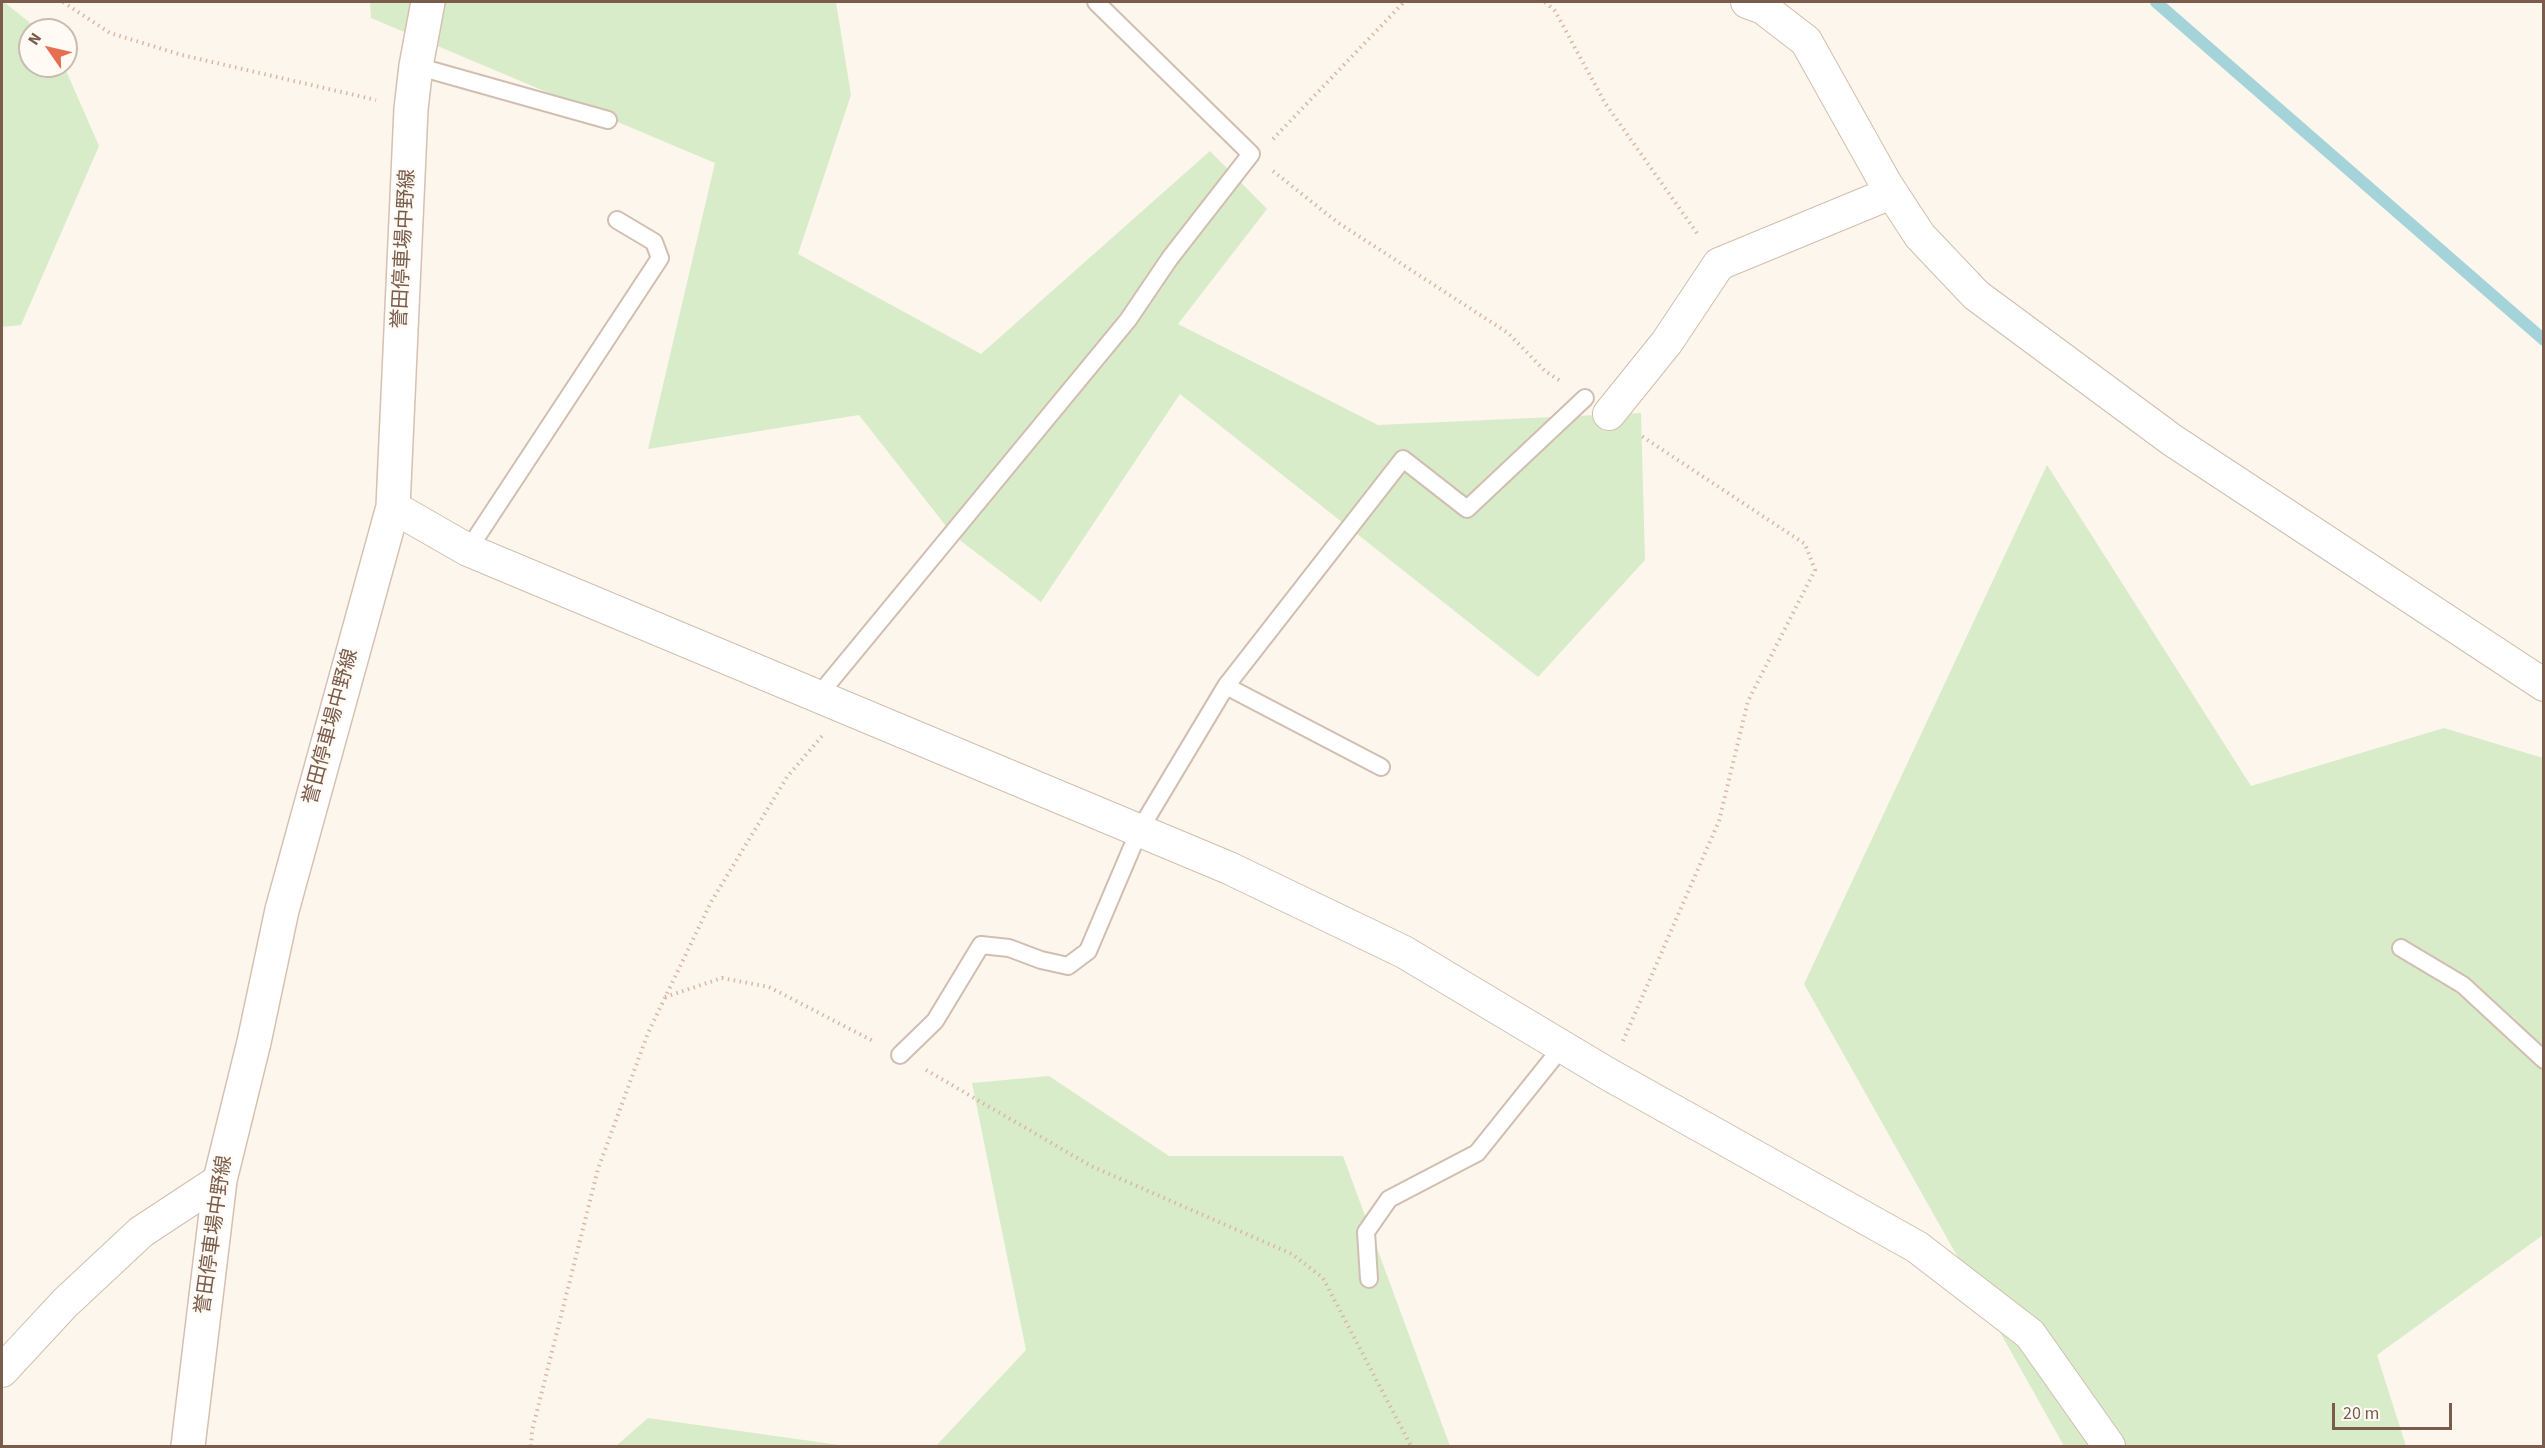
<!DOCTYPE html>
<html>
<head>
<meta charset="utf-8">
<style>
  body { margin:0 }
  #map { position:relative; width:2545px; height:1448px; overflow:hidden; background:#fdf6ec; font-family:"Source Sans 3",sans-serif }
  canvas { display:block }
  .frame { position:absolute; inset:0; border:3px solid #7a5c4d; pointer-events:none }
  .north { position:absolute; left:18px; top:18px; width:60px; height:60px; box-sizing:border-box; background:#fffaf3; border:2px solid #cabbb1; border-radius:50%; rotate:304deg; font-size:16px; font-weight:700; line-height:24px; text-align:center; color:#7a5c4d }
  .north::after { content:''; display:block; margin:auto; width:21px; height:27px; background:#e76f51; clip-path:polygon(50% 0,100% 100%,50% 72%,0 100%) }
  .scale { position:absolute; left:2332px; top:1403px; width:120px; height:27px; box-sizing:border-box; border:3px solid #7a5c4d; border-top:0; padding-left:8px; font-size:18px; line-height:21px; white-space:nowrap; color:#7a5c4d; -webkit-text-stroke:4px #fffaf3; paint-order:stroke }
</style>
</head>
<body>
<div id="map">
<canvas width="2545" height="1448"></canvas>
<div class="frame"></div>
<div class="north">N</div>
<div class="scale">20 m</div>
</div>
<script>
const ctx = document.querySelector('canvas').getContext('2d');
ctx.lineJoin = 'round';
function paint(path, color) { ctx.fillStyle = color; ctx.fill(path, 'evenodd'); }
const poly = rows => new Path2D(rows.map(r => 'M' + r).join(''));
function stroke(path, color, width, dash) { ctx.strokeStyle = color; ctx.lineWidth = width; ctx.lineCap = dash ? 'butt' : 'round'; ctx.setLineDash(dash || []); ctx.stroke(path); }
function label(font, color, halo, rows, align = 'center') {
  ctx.font = font + ' "Source Sans 3","Noto Sans JP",sans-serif'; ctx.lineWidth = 4.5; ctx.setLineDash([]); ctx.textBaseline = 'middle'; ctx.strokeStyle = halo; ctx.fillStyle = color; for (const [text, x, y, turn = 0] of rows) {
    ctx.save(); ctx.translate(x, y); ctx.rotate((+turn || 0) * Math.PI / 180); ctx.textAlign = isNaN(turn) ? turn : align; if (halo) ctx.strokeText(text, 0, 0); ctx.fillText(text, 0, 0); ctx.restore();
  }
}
paint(poly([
  [2,2,4,2,39,30,30,30,30,66,64,66,99,146,21,325,2,327],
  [370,2,836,2,851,95,798,254,981,354,1210,151,1267,209,1178,324,1378,425,1641,413,1645,560,1538,677,1180,394,1041,602,953,535,859,415,648,449,715,163,371,18],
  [2047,465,2251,786,2444,728,2543,758,2543,1235,2377,1355,2406,1446,2064,1446,1804,984],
  [1049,1076,1169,1156,1343,1156,1450,1446,936,1446,1026,1350,972,1083],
  [648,1418,846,1446,616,1446]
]), '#d8ecc9');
stroke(poly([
  [2156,2,2544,340]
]), '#a5d3da', 12);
const lane = poly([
  [416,66,608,120],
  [468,550,660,258,654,242,617,220],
  [1226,686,1381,767],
  [818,696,1128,320,1170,258,1251,154,1096,2],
  [2401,948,2463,985,2544,1060],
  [900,1055,935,1021,981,945,1009,948,1041,960,1068,966,1088,951,1139,831,1226,686,1403,459,1467,509,1585,398],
  [1369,1279,1366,1232,1389,1199,1477,1153,1562,1047]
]);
const street = poly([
  [1747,2,1763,8,1806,41,1886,184,1920,236,1976,295,2172,440,2544,685],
  [1609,414,1667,342,1719,264,1891,193],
  [393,507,468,550,1229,868,1404,952,1608,1074,1917,1247,2030,1334,2109,1446],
  [2,1371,65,1303,141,1232,220,1180]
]);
const secondary = poly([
  [188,1446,220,1180,254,1042,282,910,393,507,411,109,416,66,428,2]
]);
stroke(lane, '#d1beb0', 20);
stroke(street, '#d1beb0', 34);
stroke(secondary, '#d6c0b0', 36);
stroke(poly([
  [63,2,110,33,182,55,376,100],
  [1545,2,1555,11,1605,103,1699,236],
  [1273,139,1404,2],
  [1273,171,1337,222,1508,333,1545,371,1562,382],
  [665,997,722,978,769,987,875,1042],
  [1623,1041,1719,821,1748,701,1815,570,1805,544,1640,435],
  [926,1070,1091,1166,1292,1254,1323,1278,1411,1446],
  [531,1446,532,1431,598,1169,648,1033,711,902,787,777,822,736]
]), '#d9b8a5', 4, [1.5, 4.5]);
stroke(lane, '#fff', 16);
stroke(street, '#fff', 32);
stroke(secondary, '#fff', 33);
label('20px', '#7a5c4d', '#fffaf3', [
  ["誉田停車場中野線",405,249,-87],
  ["誉田停車場中野線",332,727,-75],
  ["誉田停車場中野線",215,1235,-82]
]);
</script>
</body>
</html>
